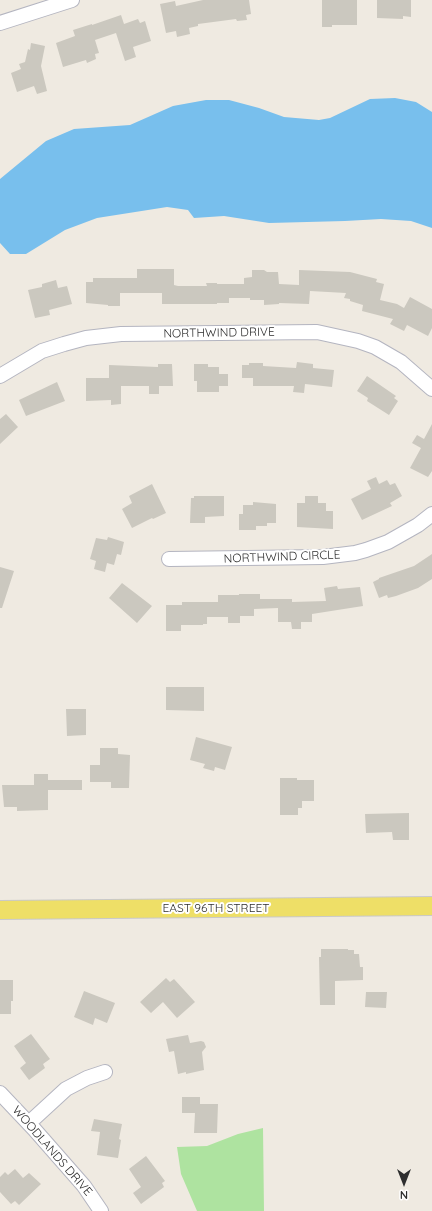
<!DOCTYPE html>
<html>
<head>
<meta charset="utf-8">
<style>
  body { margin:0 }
  #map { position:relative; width:432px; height:1211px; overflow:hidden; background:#efeae1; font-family:Quicksand,sans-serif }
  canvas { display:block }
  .north { position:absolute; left:384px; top:1163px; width:40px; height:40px; -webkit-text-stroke:3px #fff; paint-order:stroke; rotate:180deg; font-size:11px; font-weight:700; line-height:16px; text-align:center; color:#2e2e2e }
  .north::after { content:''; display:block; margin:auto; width:14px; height:18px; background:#2e2e2e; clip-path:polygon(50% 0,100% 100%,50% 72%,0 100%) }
</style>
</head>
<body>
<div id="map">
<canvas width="432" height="1211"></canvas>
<div class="north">N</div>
</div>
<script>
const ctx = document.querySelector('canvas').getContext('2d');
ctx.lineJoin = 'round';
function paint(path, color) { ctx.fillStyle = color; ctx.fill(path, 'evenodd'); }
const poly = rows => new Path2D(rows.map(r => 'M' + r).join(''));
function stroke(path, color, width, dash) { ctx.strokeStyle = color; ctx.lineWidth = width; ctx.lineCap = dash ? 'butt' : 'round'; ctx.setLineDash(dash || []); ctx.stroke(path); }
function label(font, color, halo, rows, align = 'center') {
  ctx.font = font + ' Quicksand,sans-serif'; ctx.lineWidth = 4; ctx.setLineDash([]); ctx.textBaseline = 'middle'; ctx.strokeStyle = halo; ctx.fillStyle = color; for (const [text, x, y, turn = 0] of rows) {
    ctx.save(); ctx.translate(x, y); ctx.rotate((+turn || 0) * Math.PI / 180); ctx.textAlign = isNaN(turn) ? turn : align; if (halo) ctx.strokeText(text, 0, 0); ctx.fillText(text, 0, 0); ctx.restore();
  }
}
paint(poly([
  [263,1128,264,1211,197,1211,181,1174,177,1147,207,1146,238,1134]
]), '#aee3a0');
paint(poly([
  [395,98,416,102,432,112,432,228,411,221,381,219,345,221,269,223,224,216,194,218,188,210,167,207,97,218,65,230,26,254,10,254,0,243,0,179,46,141,74,129,130,125,173,106,206,100,229,100,259,108,284,117,319,120,330,118,370,99]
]), '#78bfed');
paint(poly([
  [203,0,249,0,251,14,246,15,247,20,237,21,236,19,198,24,198,26,189,28,190,34,177,37,176,31,166,33,160,4,175,1,176,6],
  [322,0,357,0,357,25,332,25,332,27,322,27],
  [377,0,411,0,411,17,403,16,403,19,377,18],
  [121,15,124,24,138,19,140,23,145,21,151,41,133,47,136,57,125,61,116,33,95,40,99,53,95,54,96,59,87,63,86,60,63,67,56,43,75,36,73,30,92,24,92,25],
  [31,43,45,46,41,66,47,91,37,94,34,86,17,92,11,73,21,69,19,64,25,62,28,49,30,50],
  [137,269,174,269,174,285,178,286,207,286,206,283,217,283,217,284,244,284,244,278,252,277,252,270,264,270,267,272,278,272,279,284,299,285,299,270,350,272,377,279,376,282,384,284,380,300,397,304,404,308,410,297,432,309,432,328,428,336,407,325,404,331,390,324,393,319,362,311,363,305,350,301,350,299,344,298,346,293,310,291,309,304,279,303,279,304,264,305,264,300,250,300,250,298,229,298,229,303,217,303,217,304,162,304,162,293,120,293,120,306,108,306,108,305,86,303,86,282,93,282,93,278,137,278],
  [56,280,58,288,67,286,72,304,49,310,50,315,35,318,28,290,42,287,42,284],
  [297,362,313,364,313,368,334,370,332,387,305,384,304,393,293,392,294,386,253,386,253,378,242,378,242,365,249,365,249,363,263,363,263,366,296,368],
  [158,364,172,364,173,386,159,386,159,394,149,394,149,386,121,386,121,404,111,405,111,400,86,401,86,378,109,378,109,365,158,367],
  [194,364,208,364,208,367,219,367,219,374,228,374,228,386,219,386,219,392,197,392,197,381,194,381],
  [367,376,396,396,394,398,398,401,389,415,367,401,368,398,357,391],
  [57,382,65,401,26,416,19,400],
  [6,414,18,427,0,444,0,419],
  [432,424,432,471,428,477,410,468,421,448,412,443,417,435,424,439],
  [376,477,379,484,387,480,390,485,395,483,402,496,390,503,392,506,362,520,351,499,371,489,367,481],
  [152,484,166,513,153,519,152,518,132,528,122,509,132,503,129,496],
  [194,496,224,496,224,516,205,517,205,523,190,523,191,498,194,498],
  [305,496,318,496,318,503,326,503,326,511,333,511,333,529,297,527,297,503,305,503],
  [253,502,276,504,276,523,267,523,267,526,256,526,256,530,239,530,239,514,243,514,243,505,253,505],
  [108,537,124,542,121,555,117,554,114,565,107,563,105,572,94,569,96,561,90,559,96,538,107,540],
  [432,554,432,579,418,588,396,596,388,598,387,595,379,598,373,582,379,579,379,578,414,566],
  [0,567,14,571,2,608,0,608],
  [122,583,139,596,152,606,137,623,109,598],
  [337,586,338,589,360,587,363,606,312,614,312,622,301,622,301,629,292,629,291,622,278,622,278,608,254,609,254,616,240,616,240,623,228,623,228,617,207,617,207,624,203,624,203,625,181,625,181,631,166,631,166,605,182,605,182,602,218,602,218,595,239,595,239,594,260,594,260,599,292,599,292,602,326,601,324,588],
  [166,687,204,687,204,711,166,710],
  [66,709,86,709,86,735,67,736],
  [196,737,232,747,225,770,215,767,214,771,203,768,205,764,190,760],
  [100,748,118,748,118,754,130,755,129,788,111,788,111,782,90,782,90,765,100,765],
  [34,774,48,774,48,780,82,780,82,790,48,790,48,810,17,811,17,807,4,807,2,785,34,785],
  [280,778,297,778,297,780,314,780,314,801,302,801,302,808,298,808,298,815,280,815],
  [409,813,409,840,393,840,392,832,366,833,365,814],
  [321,949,348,949,348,950,354,950,354,954,359,954,360,967,363,967,363,980,335,981,335,1005,320,1005,319,957,321,957],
  [166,978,170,982,174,979,195,1002,177,1018,163,1002,151,1013,140,1002],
  [0,980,13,980,13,1001,11,1001,11,1014,0,1014],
  [84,991,115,1003,107,1023,95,1018,93,1025,74,1017],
  [366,992,387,992,386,1008,365,1007],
  [31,1034,50,1059,43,1064,45,1068,29,1080,20,1068,26,1063,14,1046],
  [188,1035,190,1043,201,1041,204,1042,206,1047,202,1052,204,1070,186,1074,186,1072,178,1074,174,1051,169,1052,166,1039],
  [182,1097,200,1097,200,1104,218,1104,217,1133,194,1133,195,1113,182,1113],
  [94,1119,122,1124,119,1139,121,1140,118,1158,97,1155,100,1132,91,1131],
  [146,1156,165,1181,162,1183,164,1187,141,1204,133,1193,141,1187,129,1169],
  [15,1169,23,1178,29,1173,41,1184,19,1205,15,1201,11,1204,0,1192,0,1177,5,1172,8,1175]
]), '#cbc8bf');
const minor = poly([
  [0,23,72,0],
  [0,376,42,351,64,344,86,338,121,334,317,332,358,341,375,347,401,362,432,389],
  [169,559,323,557,355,553,366,550,388,542,418,525,432,514],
  [0,1093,34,1129,84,1186,101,1211],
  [29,1123,66,1089,87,1078,105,1072]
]);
const major = poly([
  [0,910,432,906]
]);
stroke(minor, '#b4b5c0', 16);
stroke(major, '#c9c9c9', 20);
stroke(minor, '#fff', 14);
stroke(major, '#eedf67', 18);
label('12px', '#2e2e2e', '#fff', [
  ["NORTHWIND DRIVE",219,333,-1],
  ["NORTHWIND CIRCLE",282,557,-2],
  ["EAST 96TH STREET",216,908],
  ["WOODLANDS DRIVE",52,1151,49]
]);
</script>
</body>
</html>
